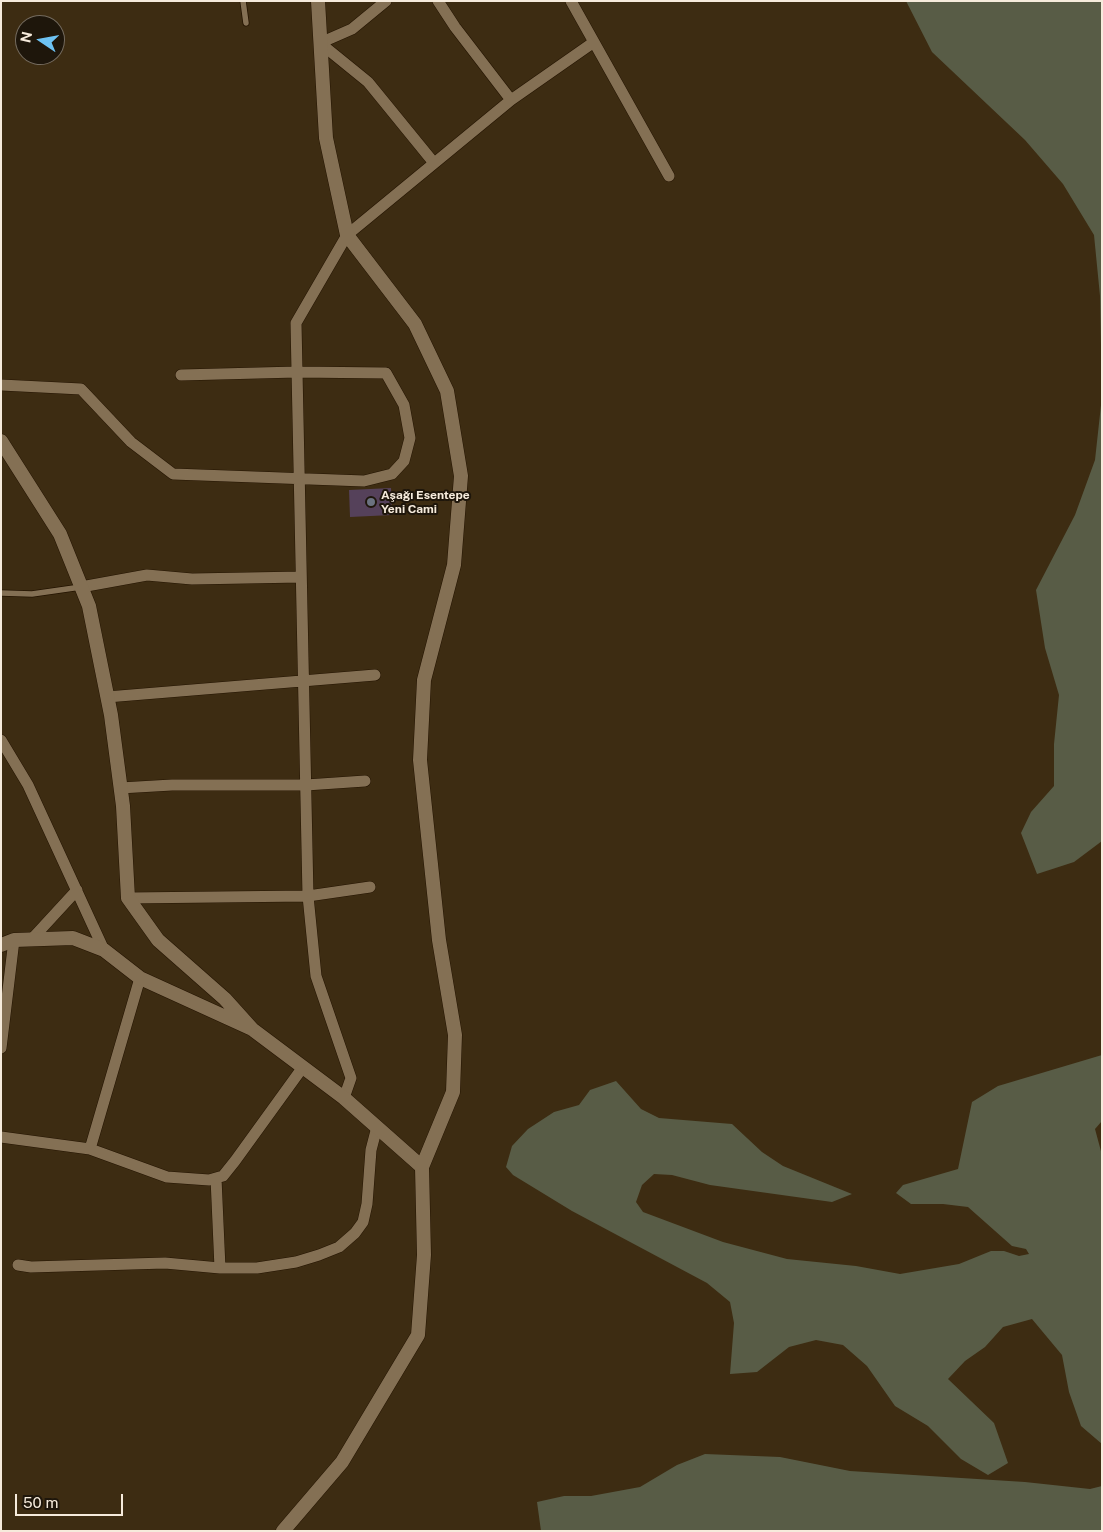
<!DOCTYPE html>
<html>
<head>
<meta charset="utf-8">
<style>
  body { margin:0 }
  #map { position:relative; width:1103px; height:1532px; overflow:hidden; background:#3d2c12; font-family:"Public Sans",sans-serif }
  canvas { display:block }
  .frame { position:absolute; inset:0; border:2px solid #f6ebdc; pointer-events:none }
  .north { position:absolute; left:15px; top:15px; width:50px; height:50px; box-sizing:border-box; background:#1e160b; border:1px solid #746b5f; border-radius:50%; rotate:282deg; font-size:14px; font-weight:700; line-height:20px; text-align:center; color:#f6ebdc }
  .north::after { content:''; display:block; margin:auto; width:18px; height:22px; background:#6dc2f3; clip-path:polygon(50% 0,100% 100%,50% 72%,0 100%) }
  .scale { position:absolute; left:15px; top:1494px; width:108px; height:22px; box-sizing:border-box; border:2px solid #f6ebdc; border-top:0; padding-left:6px; font-size:15px; line-height:18px; white-space:nowrap; color:#f6ebdc; -webkit-text-stroke:4px #1e160b; paint-order:stroke }
</style>
</head>
<body>
<div id="map">
<canvas width="1103" height="1532"></canvas>
<div class="frame"></div>
<div class="north">N</div>
<div class="scale">50 m</div>
</div>
<script>
const ctx = document.querySelector('canvas').getContext('2d');
ctx.lineJoin = 'round';
function paint(path, color) { ctx.fillStyle = color; ctx.fill(path, 'evenodd'); }
const poly = rows => new Path2D(rows.map(r => 'M' + r).join(''));
function stroke(path, color, width, dash) { ctx.strokeStyle = color; ctx.lineWidth = width; ctx.lineCap = dash ? 'butt' : 'round'; ctx.setLineDash(dash || []); ctx.stroke(path); }
function label(font, color, halo, rows, align = 'center') {
  ctx.font = font + ' "Public Sans",sans-serif'; ctx.lineWidth = 4; ctx.setLineDash([]); ctx.textBaseline = 'middle'; ctx.strokeStyle = halo; ctx.fillStyle = color; for (const [text, x, y, turn = 0] of rows) {
    ctx.save(); ctx.translate(x, y); ctx.rotate((+turn || 0) * Math.PI / 180); ctx.textAlign = isNaN(turn) ? turn : align; if (halo) ctx.strokeText(text, 0, 0); ctx.fillText(text, 0, 0); ctx.restore();
  }
}
paint(poly([
  [906,1,1102,1,1102,841,1074,862,1037,874,1021,833,1031,812,1054,786,1054,744,1059,695,1045,648,1036,590,1075,515,1095,460,1102,396,1100,296,1094,235,1063,184,1025,140,932,52],
  [1102,1055,1102,1121,1095,1129,1102,1155,1102,1444,1081,1426,1069,1392,1062,1355,1032,1319,1003,1327,985,1347,965,1361,948,1379,994,1423,1008,1463,988,1475,961,1459,928,1426,895,1406,867,1366,843,1345,816,1340,789,1347,757,1372,730,1374,734,1323,730,1302,707,1283,572,1211,513,1175,506,1167,512,1146,528,1129,554,1112,579,1105,590,1090,616,1081,641,1109,659,1118,732,1124,762,1152,783,1166,852,1194,832,1202,710,1185,672,1175,654,1174,642,1185,636,1202,643,1212,723,1242,787,1259,856,1266,900,1274,959,1264,991,1251,1004,1251,1019,1256,1029,1254,1026,1249,1012,1246,968,1207,943,1204,911,1204,896,1193,903,1185,958,1169,972,1102,998,1086],
  [705,1454,780,1457,850,1471,1025,1482,1090,1489,1102,1486,1102,1531,541,1531,537,1502,564,1496,591,1496,640,1487,677,1465]
]), '#585c46');
paint(poly([
  [391,488,392,515,350,517,349,490]
]), '#55415a');
const service = poly([
  [243,1,246,23],
  [1,593,32,594,81,587]
]);
const minor = poly([
  [386,1,352,29,320,43,368,82,434,163],
  [438,1,455,27,511,100],
  [571,1,669,176],
  [1,385,81,389,131,442,173,474,364,481,392,474,404,461,410,438,404,405,386,373,297,372,181,375],
  [81,587,147,575,192,579,301,577],
  [107,697,375,675],
  [1,740,28,785,104,950],
  [120,788,172,785,306,785,365,781],
  [128,898,308,896,370,887],
  [31,940,77,890],
  [1,1048,14,940],
  [344,1098,351,1078,316,976,308,896,296,323,347,235,511,100,594,42],
  [1,1137,90,1149,167,1177,209,1180,223,1176,235,1161,303,1067],
  [90,1149,140,978],
  [216,1178,220,1268],
  [18,1265,31,1267,165,1263,220,1268,257,1268,296,1262,319,1255,339,1247,355,1233,363,1222,367,1204,371,1150,377,1127]
]);
const tertiary = poly([
  [1,441,60,534,89,606,111,715,123,806,128,898,158,940,225,999,252,1029],
  [1,945,14,940,73,938,104,950,140,978,252,1029,344,1098,422,1167]
]);
const secondary = poly([
  [283,1531,342,1462,418,1335,424,1255,422,1167,453,1092,455,1035,439,940,420,760,424,680,454,565,461,476,447,391,415,324,347,235,326,138,318,1]
]);
stroke(service, '#241400', 7);
stroke(minor, '#241400', 12);
stroke(tertiary, '#241400', 15);
stroke(secondary, '#241400', 15);
stroke(service, '#847054', 5.5);
stroke(minor, '#847054', 11);
stroke(tertiary, '#847054', 14);
stroke(secondary, '#847054', 14);
for (const [x, y, r, color] of [
  [371,502,5,"#6b7280"]
]) { const dot = new Path2D(); dot.arc(x, y, r, 0, 2 * Math.PI); ctx.fillStyle = color; ctx.fill(dot); stroke(dot, '#1e160b', 2); }
label('bold 12px', '#f6ebdc', '#1e160b', [
  ["Aşağı Esentepe",381,495],
  ["Yeni Cami",381,509]
], 'left');
</script>
</body>
</html>
